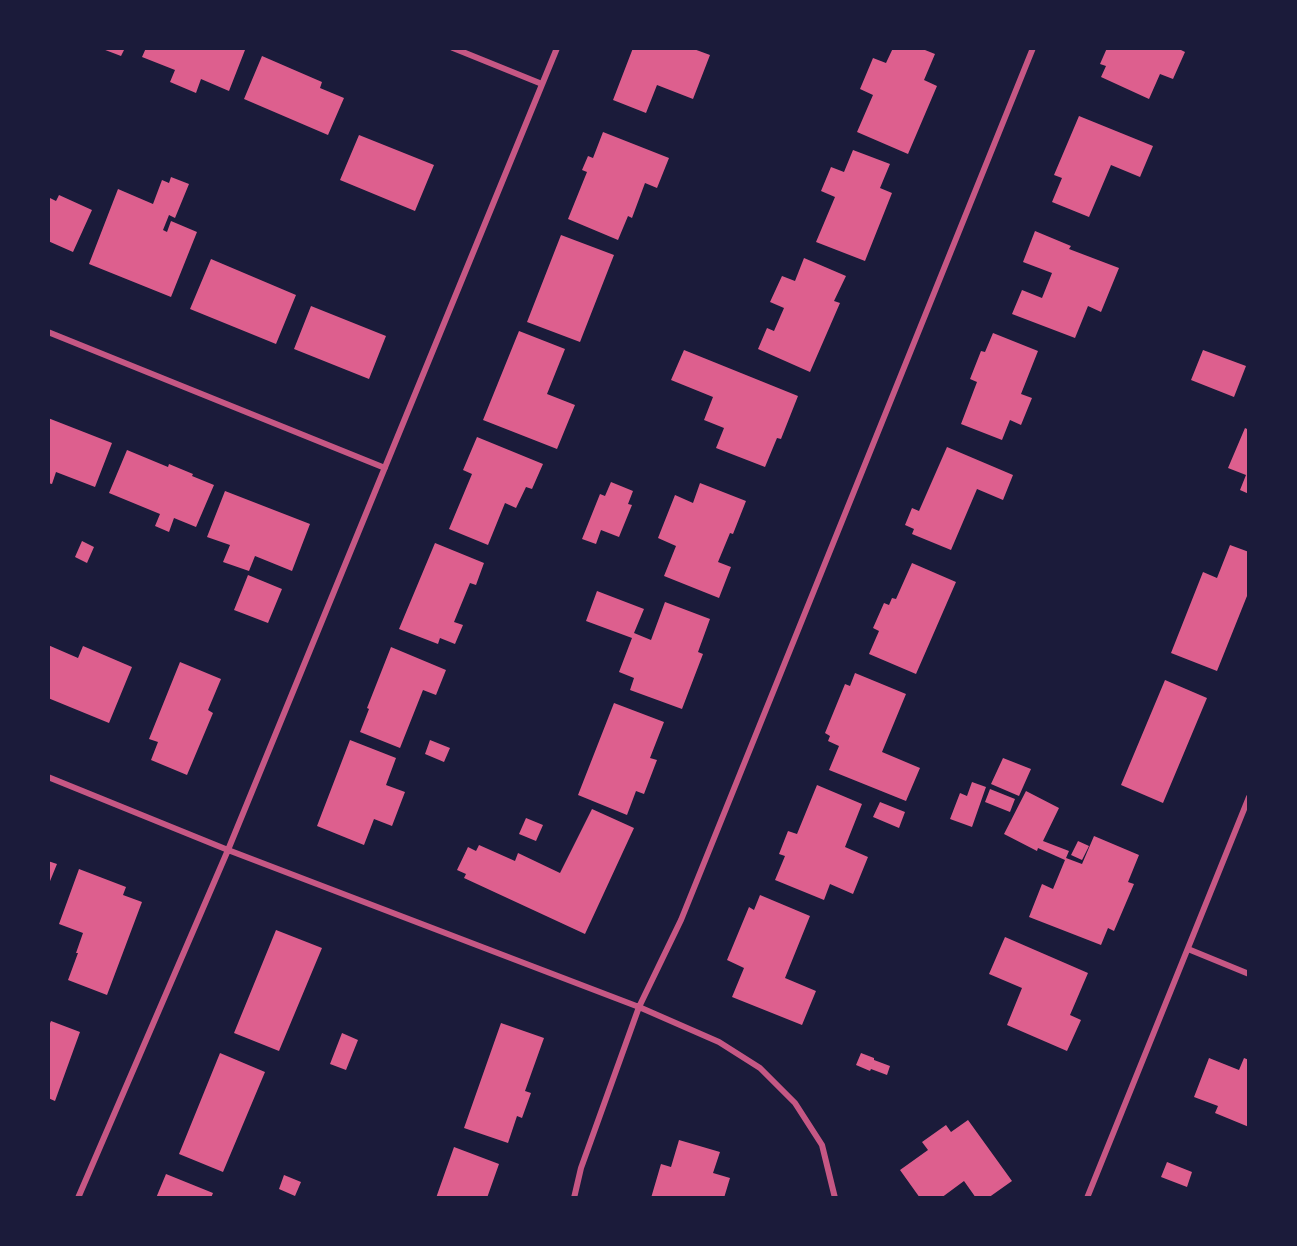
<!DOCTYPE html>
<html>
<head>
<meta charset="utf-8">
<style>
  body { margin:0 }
  #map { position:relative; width:1297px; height:1246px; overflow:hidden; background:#1b1b3a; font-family:Helvetica,sans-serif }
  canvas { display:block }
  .frame { position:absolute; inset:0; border:50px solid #1b1b3a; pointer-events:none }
</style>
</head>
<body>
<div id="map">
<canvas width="1297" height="1246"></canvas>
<div class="frame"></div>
</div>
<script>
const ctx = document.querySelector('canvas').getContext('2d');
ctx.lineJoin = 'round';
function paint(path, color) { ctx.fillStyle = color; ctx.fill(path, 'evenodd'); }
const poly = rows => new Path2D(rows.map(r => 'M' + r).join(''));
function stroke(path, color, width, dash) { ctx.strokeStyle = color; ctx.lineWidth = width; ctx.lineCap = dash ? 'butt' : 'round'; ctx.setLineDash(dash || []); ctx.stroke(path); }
paint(poly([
  [100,48,125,48,121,56],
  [146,48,240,48,245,50,229,91,201,79,196,93,170,82,175,70,142,57],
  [633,48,691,48,710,55,693,99,657,85,646,113,613,100],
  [893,48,920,48,935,54,924,80,937,86,908,154,857,132,873,95,860,89,873,58,886,63],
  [1107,48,1177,48,1185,52,1173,79,1160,74,1149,99,1101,77,1106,66,1100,64],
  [262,56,322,82,320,88,344,98,328,135,244,99],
  [1079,116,1153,146,1140,177,1111,165,1089,217,1052,202,1062,178,1054,175],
  [603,132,669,158,657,188,645,183,632,218,628,216,618,240,568,219,587,172,582,170,588,156,593,158],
  [359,135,434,165,415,211,340,180],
  [853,150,890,164,880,188,892,193,865,261,816,242,835,197,821,191,831,167,844,172],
  [171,177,189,184,175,218,169,215,163,230,167,232,171,221,197,232,171,297,89,264,118,189,153,204,162,180,169,183],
  [59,195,92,210,73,252,48,241,48,197,56,201],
  [1035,231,1071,246,1069,249,1119,268,1101,312,1088,306,1075,338,1012,314,1022,290,1042,298,1052,273,1023,262],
  [561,235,614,255,580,342,527,322],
  [804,258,846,276,834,301,840,303,810,372,758,349,767,328,774,331,784,308,770,302,782,276,795,281],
  [211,259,296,295,276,344,190,309],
  [311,306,386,336,369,379,294,349],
  [519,331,565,349,547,394,575,405,557,449,483,420],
  [993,333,1038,351,1021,394,1032,398,1021,425,1010,420,1002,440,961,424,977,382,970,379,981,351,985,352],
  [684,350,798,396,781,439,777,438,765,467,716,448,724,428,704,420,713,397,671,380],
  [1203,350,1246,366,1234,397,1191,380],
  [48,418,112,443,95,487,56,472,52,484,48,483],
  [1245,428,1249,430,1249,494,1240,490,1246,475,1228,468],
  [477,437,543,464,532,489,526,487,516,508,505,503,488,545,449,529,472,474,463,470],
  [947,447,1013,475,1003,500,977,489,951,550,912,534,914,529,905,525,912,508,919,511],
  [127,450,168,467,169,464,193,474,192,476,214,485,196,527,174,518,169,532,155,526,160,514,109,493],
  [611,482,633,491,628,504,632,505,619,537,601,530,596,544,582,539,600,494,605,496],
  [700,483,746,501,733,534,730,533,718,562,731,567,719,598,664,576,676,546,658,538,675,495,693,503],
  [225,491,310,524,292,571,255,556,249,571,223,562,230,545,207,537],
  [82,541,94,547,87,563,75,557],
  [435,543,484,563,476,585,470,583,454,622,463,625,455,644,440,638,438,644,399,629],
  [1230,545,1249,552,1249,591,1217,671,1171,653,1203,572,1217,578],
  [912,563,956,582,916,674,869,654,879,631,873,628,884,603,889,605,892,598,896,599],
  [248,575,282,589,268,623,234,610],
  [597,591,644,609,634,633,651,640,665,602,710,619,698,652,703,654,682,709,630,690,634,678,619,672,632,638,586,621],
  [48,645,78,658,83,646,132,667,109,723,48,698],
  [391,647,446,670,436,695,423,690,400,748,360,732,369,709,367,708],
  [180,662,221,679,208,710,213,713,187,775,151,760,158,742,149,739],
  [855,673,906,694,882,752,920,768,906,801,829,770,839,746,828,741,830,736,825,733,845,684,850,686],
  [1165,680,1207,698,1163,803,1121,785],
  [614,703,664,722,650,758,657,760,644,794,636,791,627,815,578,795],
  [350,740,396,758,386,785,405,792,392,826,374,819,364,845,317,826],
  [430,740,450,748,444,762,425,754],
  [1003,758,1031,769,1019,796,991,784],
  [972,782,986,787,972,827,950,819,960,793,967,796],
  [817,785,862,804,845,847,868,857,853,894,830,884,824,900,775,880,785,856,779,854,788,831,797,834],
  [990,789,1015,799,1010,812,985,802],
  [1026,791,1059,808,1043,841,1069,851,1066,858,1082,864,1094,836,1139,855,1128,882,1134,884,1114,931,1108,928,1101,945,1029,917,1042,884,1053,889,1065,860,1038,848,1037,851,1004,834],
  [880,802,905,812,899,828,873,817],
  [592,809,634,828,585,934,464,878,466,874,457,870,468,847,476,851,479,845,515,861,518,853,560,873],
  [526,818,543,825,536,841,519,834],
  [1078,841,1089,846,1082,860,1071,855],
  [48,861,57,864,48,886],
  [79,869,126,887,123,895,142,902,107,995,68,980,78,953,76,953,83,933,59,924],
  [760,895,810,916,785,978,816,991,802,1025,732,997,744,968,727,960,749,907,754,910],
  [276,930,322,948,279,1051,234,1033],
  [1005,937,1088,973,1070,1015,1081,1020,1067,1051,1007,1025,1022,988,989,974],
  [51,1021,80,1032,55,1101,48,1098,48,1028],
  [501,1023,544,1038,525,1091,531,1093,522,1118,517,1116,508,1143,464,1128],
  [342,1033,358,1040,346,1070,330,1064],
  [220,1053,265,1072,223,1172,179,1154],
  [861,1053,874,1058,874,1060,890,1066,887,1075,871,1069,870,1071,856,1065],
  [1209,1058,1239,1070,1244,1058,1249,1060,1249,1127,1215,1113,1218,1106,1194,1097],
  [968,1120,1012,1181,988,1198,976,1198,964,1181,941,1198,920,1198,900,1170,928,1150,922,1142,946,1125,951,1132],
  [679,1140,720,1152,713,1173,730,1178,724,1198,651,1198,661,1164,671,1167],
  [454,1147,499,1164,487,1198,436,1198],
  [1167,1162,1192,1172,1187,1187,1161,1177],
  [166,1174,213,1193,211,1198,156,1198],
  [284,1175,301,1182,295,1196,279,1189]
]), '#dd5f8e');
stroke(poly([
  [453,48,542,84],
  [48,332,385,468],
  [48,777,228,850,639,1007,719,1042,760,1068,795,1103,822,1145,835,1198],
  [1188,949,1249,974],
  [78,1198,228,850,557,48],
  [574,1198,581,1168,639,1007,681,920,1033,48],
  [1087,1198,1249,797]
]), '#c65784', 6);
</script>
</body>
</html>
